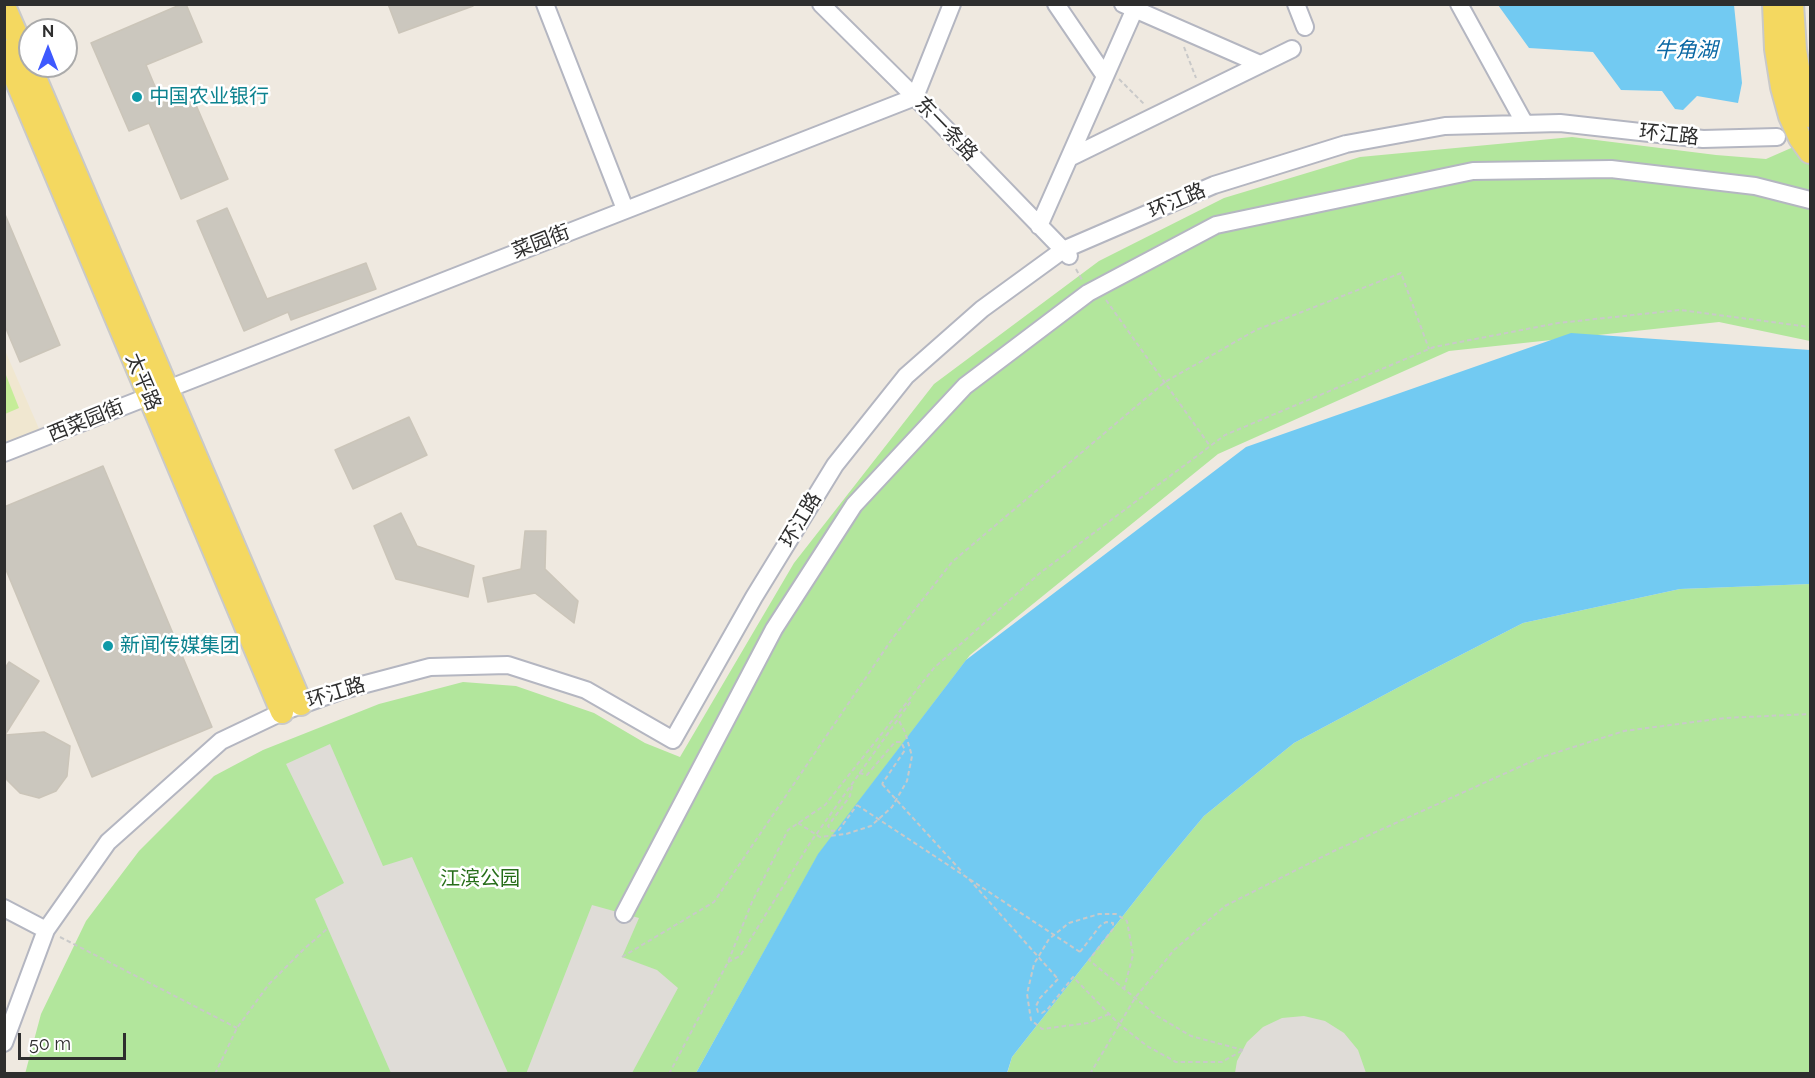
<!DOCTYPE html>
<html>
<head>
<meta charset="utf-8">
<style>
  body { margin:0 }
  #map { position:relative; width:1815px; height:1078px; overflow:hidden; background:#efe9e0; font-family:Raleway,sans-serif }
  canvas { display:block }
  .frame { position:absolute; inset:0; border:6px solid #2e2e2e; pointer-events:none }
  .north { position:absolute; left:18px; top:18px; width:60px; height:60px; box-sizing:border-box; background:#fff; border:2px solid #ababab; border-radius:50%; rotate:0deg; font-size:16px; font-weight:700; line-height:24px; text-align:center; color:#2e2e2e }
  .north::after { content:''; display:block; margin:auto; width:21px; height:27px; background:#3e59fe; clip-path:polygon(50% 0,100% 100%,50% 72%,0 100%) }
  .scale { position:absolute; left:18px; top:1033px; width:108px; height:27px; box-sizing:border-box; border:3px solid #2e2e2e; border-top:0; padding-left:8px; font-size:18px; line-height:21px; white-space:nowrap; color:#2e2e2e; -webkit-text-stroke:4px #fff; paint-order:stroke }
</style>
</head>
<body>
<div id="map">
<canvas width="1815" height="1078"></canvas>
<div class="frame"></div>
<div class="north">N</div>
<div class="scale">50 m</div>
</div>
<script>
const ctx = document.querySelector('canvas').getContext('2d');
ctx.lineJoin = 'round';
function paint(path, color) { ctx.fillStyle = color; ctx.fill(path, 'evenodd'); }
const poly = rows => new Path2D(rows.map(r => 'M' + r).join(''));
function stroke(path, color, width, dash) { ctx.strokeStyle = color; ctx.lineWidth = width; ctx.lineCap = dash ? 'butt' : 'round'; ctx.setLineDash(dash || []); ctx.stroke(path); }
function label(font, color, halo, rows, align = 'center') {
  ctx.font = font + ' Raleway,"Noto Sans SC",sans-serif'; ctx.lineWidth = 5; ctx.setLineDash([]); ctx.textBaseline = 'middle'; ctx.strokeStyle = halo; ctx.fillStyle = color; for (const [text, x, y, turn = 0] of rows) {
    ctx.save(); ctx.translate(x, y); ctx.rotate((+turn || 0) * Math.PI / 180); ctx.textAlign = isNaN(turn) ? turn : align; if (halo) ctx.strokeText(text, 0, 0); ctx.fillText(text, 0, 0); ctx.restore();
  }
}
paint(poly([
  [4,348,40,431,4,446]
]), '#f0e7d0');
paint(poly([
  [1572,137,1716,155,1766,159,1798,145,1810,158,1810,341,1719,322,1449,351,1218,454,970,655,818,855,696,1073,25,1074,41,1014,86,921,139,851,214,776,263,750,379,704,463,682,516,686,594,713,645,743,680,757,794,563,934,384,1099,261,1224,198,1360,157],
  [1810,584,1810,1073,1007,1074,1012,1057,1159,870,1204,816,1294,743,1414,679,1523,623,1680,589]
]), '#b2e69c');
paint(poly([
  [4,370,19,408,5,414,4,414]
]), '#c5ed98');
paint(poly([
  [330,744,383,866,412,857,508,1073,391,1073,315,899,344,883,286,764],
  [592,905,639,918,622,957,657,970,678,988,632,1073,526,1074],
  [1304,1016,1325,1021,1344,1033,1358,1050,1366,1073,1235,1073,1237,1061,1247,1042,1263,1027,1282,1018]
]), '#dfdcd7');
paint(poly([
  [1498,5,1734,5,1742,83,1738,103,1697,96,1683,110,1675,109,1662,91,1621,90,1593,52,1529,48],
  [1571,333,1810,350,1810,584,1680,589,1523,623,1414,679,1294,743,1204,816,1159,870,1012,1057,1007,1073,696,1073,818,854,966,660,1246,447]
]), '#72caf2');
const building = poly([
  [182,4,186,4,202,42,146,65,162,103,190,91,228,179,181,199,149,123,129,131,91,43,182,4],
  [388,4,473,4,473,6,399,33,388,4],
  [227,208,267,299,366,263,376,289,291,320,288,312,244,331,197,221,227,208],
  [4,212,60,345,20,362,4,324,4,212],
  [409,417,427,455,353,489,335,450,409,417],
  [103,466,212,727,92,777,4,565,4,507,103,466],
  [401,513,417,546,474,566,468,597,396,579,374,526,401,513],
  [525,531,546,531,545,569,578,601,574,623,535,593,488,602,483,578,521,569,525,531],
  [9,662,39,681,5,735,44,732,70,746,67,776,56,791,39,798,20,793,7,780,4,768,4,670,9,662]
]);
paint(building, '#cbc7be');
stroke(building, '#cbc5b9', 1.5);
const minor = poly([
  [545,4,625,209],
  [821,4,915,97,1069,256],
  [1056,4,1105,76],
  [1123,4,1260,64],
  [1296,4,1305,27],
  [1459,4,1525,124],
  [1069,158,1292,49],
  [1039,226,1137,4],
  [4,453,915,97,952,4],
  [4,908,46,930],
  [624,914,774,629,854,505,965,386,1088,293,1216,225,1473,171,1611,169,1755,186,1810,200],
  [4,1043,46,930,108,842,221,741,282,712,343,690,430,667,508,665,586,690,673,740,754,597,835,465,906,376,982,309,1063,250,1214,185,1346,144,1445,126,1560,123,1703,139,1777,137]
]);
const major = poly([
  [1774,4,1776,49,1782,87,1790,116,1800,138,1810,152],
  [1792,4,1795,50,1801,85,1810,116],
  [4,6,30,66],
  [4,51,282,712],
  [30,66,301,704]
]);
stroke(minor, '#b4b6c1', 20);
stroke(major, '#c9c9c9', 26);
stroke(poly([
  [1184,47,1196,78],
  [1119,79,1145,105],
  [1076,269,1082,280],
  [1106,300,1210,446],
  [859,773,867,775,895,742,901,742,905,750,882,784],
  [852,786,850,796,828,826,832,831,839,830,857,805],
  [798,823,820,837,846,834,871,826,892,807,907,781,912,756,905,732,898,719],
  [60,937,237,1028],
  [1080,952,1100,926,1106,922,1113,923,1113,929,1089,960,1157,1016,1191,1036,1243,1050],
  [622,957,714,902,892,639,952,562,1165,382,1256,330,1401,273,1429,349],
  [728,962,740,956,810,843,911,701],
  [1058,979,1040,998,1036,1006,1038,1012,1042,1013,1047,1010,1073,977,1119,1024,1147,1046,1176,1062,1222,1062,1243,1050],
  [1109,1014,1088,1023,1042,1029,1031,1020,1027,994,1034,964,1049,939,1069,923,1099,914,1116,914,1127,921,1133,955,1124,989],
  [215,1074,237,1028,269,984,303,950,328,928],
  [669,1074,728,962,752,902,788,830,825,805,934,668,1040,573,1225,435,1434,347,1558,323,1680,310,1810,327],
  [1090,1074,1135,998,1174,950,1225,906,1334,851,1539,758,1624,731,1725,718,1810,714]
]), '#c9c9c9', 2, [4.5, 3]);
stroke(minor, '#fff', 16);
stroke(major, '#f4d860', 22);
stroke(poly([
  [882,784,963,873],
  [857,805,1080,952],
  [969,879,1058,979]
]), '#c9c9c9', 2, [4.5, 3]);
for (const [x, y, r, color] of [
  [137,97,6,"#0f9aa8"],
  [108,646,6,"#0f9aa8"]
]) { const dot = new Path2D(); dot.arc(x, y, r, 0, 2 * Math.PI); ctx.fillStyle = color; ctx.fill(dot); stroke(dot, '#fff', 2); }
label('20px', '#0d838f', '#fff', [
  ["中国农业银行",149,97],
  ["新闻传媒集团",120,646]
], 'left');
label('20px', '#2e2e2e', '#fff', [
  ["东一条路",946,129,46],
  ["环江路",1669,135,6],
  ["环江路",1177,201,-23],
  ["菜园街",541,242,-21],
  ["太平路",143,382,67],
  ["西菜园街",86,421,-22],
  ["环江路",801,520,-59],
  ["环江路",336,693,-17]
]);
label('20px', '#276e1a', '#fff', [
  ["江滨公园",480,879]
]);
label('italic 21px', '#0b68a4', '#fff', [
  ["牛角湖",1686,51]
]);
</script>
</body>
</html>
